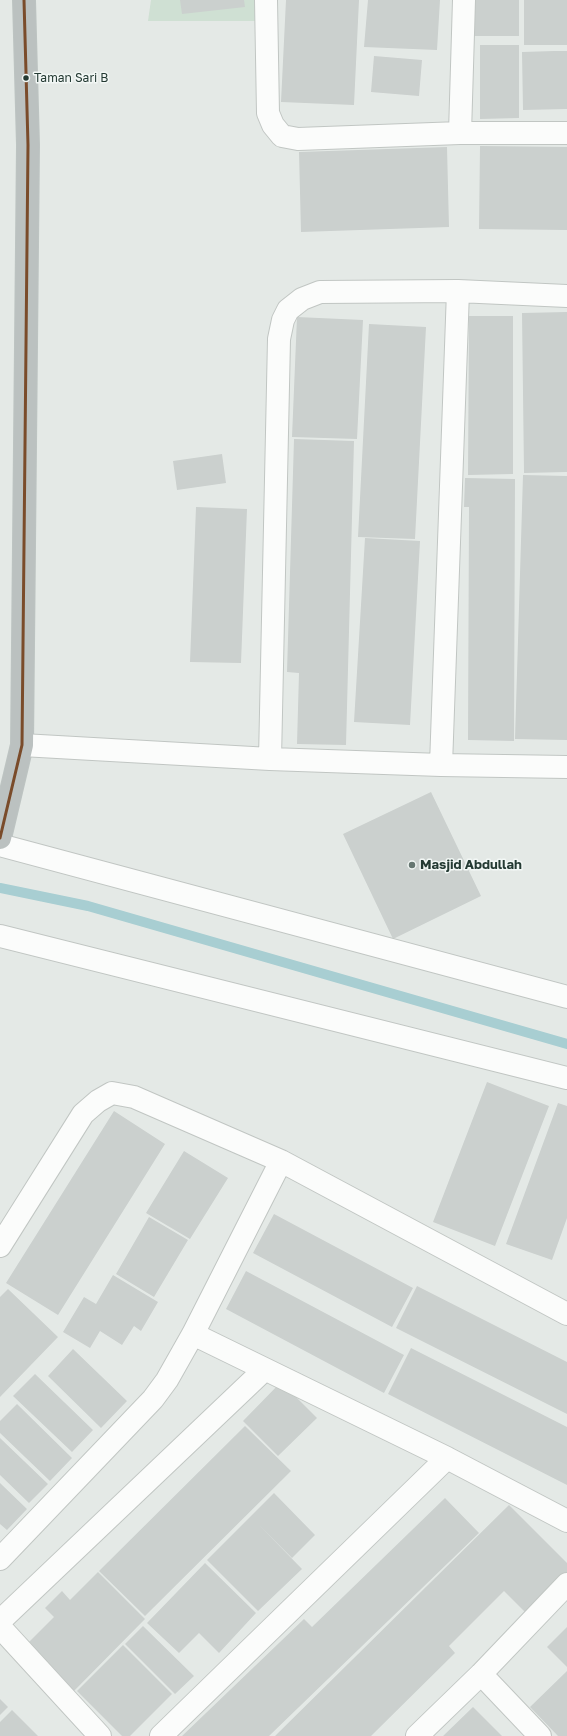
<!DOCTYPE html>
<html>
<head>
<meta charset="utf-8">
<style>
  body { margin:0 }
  canvas { display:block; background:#e4e9e6 }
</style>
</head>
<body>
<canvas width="567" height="1736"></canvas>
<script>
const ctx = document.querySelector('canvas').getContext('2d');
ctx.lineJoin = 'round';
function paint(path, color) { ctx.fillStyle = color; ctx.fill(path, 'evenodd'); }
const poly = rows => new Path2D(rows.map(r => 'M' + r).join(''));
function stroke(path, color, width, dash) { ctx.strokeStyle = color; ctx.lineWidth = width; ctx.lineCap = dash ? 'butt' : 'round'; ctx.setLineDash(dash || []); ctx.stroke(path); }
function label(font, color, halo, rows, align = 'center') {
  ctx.font = font + ' "Golos Text",sans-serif'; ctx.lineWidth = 3; ctx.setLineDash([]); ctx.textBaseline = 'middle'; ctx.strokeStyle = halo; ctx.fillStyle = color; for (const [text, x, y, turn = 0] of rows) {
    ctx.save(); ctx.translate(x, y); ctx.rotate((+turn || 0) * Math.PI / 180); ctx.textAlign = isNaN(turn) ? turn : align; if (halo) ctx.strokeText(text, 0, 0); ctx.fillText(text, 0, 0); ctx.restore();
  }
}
paint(poly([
  [151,0,260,0,261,21,148,21]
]), '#cfe0d3');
stroke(poly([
  [0,888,88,906,567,1044]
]), '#a8ced2', 10);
paint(poly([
  [180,0,244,0,245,7,182,14],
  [286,0,359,0,354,105,281,102],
  [368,0,440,0,437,50,364,47],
  [470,0,519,0,519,36,470,36],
  [524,0,567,0,567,45,524,45],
  [480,45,519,45,519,118,480,119],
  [554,51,567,51,567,109,523,110,522,52],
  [374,56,422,60,419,96,371,92],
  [480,146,567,147,567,230,479,229],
  [447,147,449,227,301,232,299,152],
  [567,312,567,472,524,473,522,313],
  [469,316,513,316,513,474,468,475],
  [297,317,363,320,357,439,292,437],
  [369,324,426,327,415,539,358,537],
  [294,439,354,441,346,745,297,744,299,673,287,672],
  [222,454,226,483,177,490,173,461],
  [523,475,567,476,567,740,515,739],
  [465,478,515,479,514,741,468,740,469,507,464,507],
  [196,507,247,509,241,663,190,662],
  [365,538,420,541,410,725,354,722],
  [431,792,481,896,393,939,343,834],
  [487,1082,549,1106,495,1246,433,1222],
  [558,1103,567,1106,567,1218,552,1260,506,1244],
  [114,1111,165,1144,58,1315,6,1283],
  [184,1151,228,1178,190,1239,146,1213],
  [274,1214,413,1288,392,1327,253,1253],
  [149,1217,188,1240,154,1297,116,1274],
  [246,1271,404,1355,384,1393,226,1309],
  [113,1275,158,1302,141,1331,134,1326,122,1345,100,1331,90,1348,63,1332,84,1297,96,1304],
  [417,1286,567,1362,567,1414,396,1328],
  [8,1289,58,1337,0,1397,0,1297],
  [411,1348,567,1427,567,1485,388,1394],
  [73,1349,127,1401,101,1428,48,1376],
  [35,1374,93,1430,72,1452,13,1396],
  [281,1382,317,1418,278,1456,243,1421],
  [17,1404,72,1458,50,1481,0,1433,0,1421],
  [245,1426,291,1471,145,1616,99,1571],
  [0,1438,48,1484,29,1503,0,1475],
  [0,1483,27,1509,7,1530,0,1524],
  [274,1493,315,1535,292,1558,259,1525,302,1569,258,1611,207,1560],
  [445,1498,479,1533,269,1736,182,1736,304,1619,312,1627],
  [509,1505,567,1563,567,1573,526,1613,504,1591,449,1646,455,1653,371,1736,275,1736],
  [205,1563,256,1613,219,1653,199,1633,179,1653,147,1623],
  [98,1572,145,1619,72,1693,25,1646,54,1617,45,1608,62,1591,70,1600],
  [143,1626,194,1676,175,1694,125,1644],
  [567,1627,567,1667,547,1647],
  [123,1645,172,1694,130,1736,122,1736,77,1691],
  [567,1671,567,1736,558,1736,530,1707],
  [0,1699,8,1707,0,1715],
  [473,1707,502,1736,443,1736],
  [12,1710,38,1736,0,1736,0,1722]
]), '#cbd0ce');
const minor = poly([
  [266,0,268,113,273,125,282,136,298,139,460,133,567,133],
  [460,133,464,0],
  [22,745,270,759,441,765,567,767],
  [270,759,279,339,283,320,288,310,302,299,320,292,458,291,567,296],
  [441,765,458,291],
  [0,845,567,997],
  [0,936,567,1078],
  [0,1246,83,1114,98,1101,112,1093,134,1097,281,1161,567,1314],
  [193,1334,447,1458,567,1521],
  [0,1559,153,1399,167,1380,193,1334,281,1161],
  [0,1621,264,1370],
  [0,1627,100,1736],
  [481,1674,540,1736],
  [161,1736,447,1458],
  [417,1736,481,1674,567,1584]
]);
const highway = poly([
  [0,838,22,745,28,145,24,0]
]);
stroke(minor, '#c1c6c3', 24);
stroke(highway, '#bdc4c2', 24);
stroke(minor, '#fbfcfb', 22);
stroke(highway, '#bbc1c0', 22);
stroke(poly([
  [0,838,22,745,28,145,24,0]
]), '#7a4b2a', 3);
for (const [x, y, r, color] of [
  [26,78,3.5,"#243a33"],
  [412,865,4,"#677772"]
]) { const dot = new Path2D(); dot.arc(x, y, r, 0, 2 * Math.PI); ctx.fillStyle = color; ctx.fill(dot); stroke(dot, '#f2f7f5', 1.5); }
label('12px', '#243a33', '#f2f7f5', [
  ["Taman Sari B",34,78]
], 'left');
label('bold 13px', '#243a33', '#f2f7f5', [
  ["Masjid Abdullah",420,865]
], 'left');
</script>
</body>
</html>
